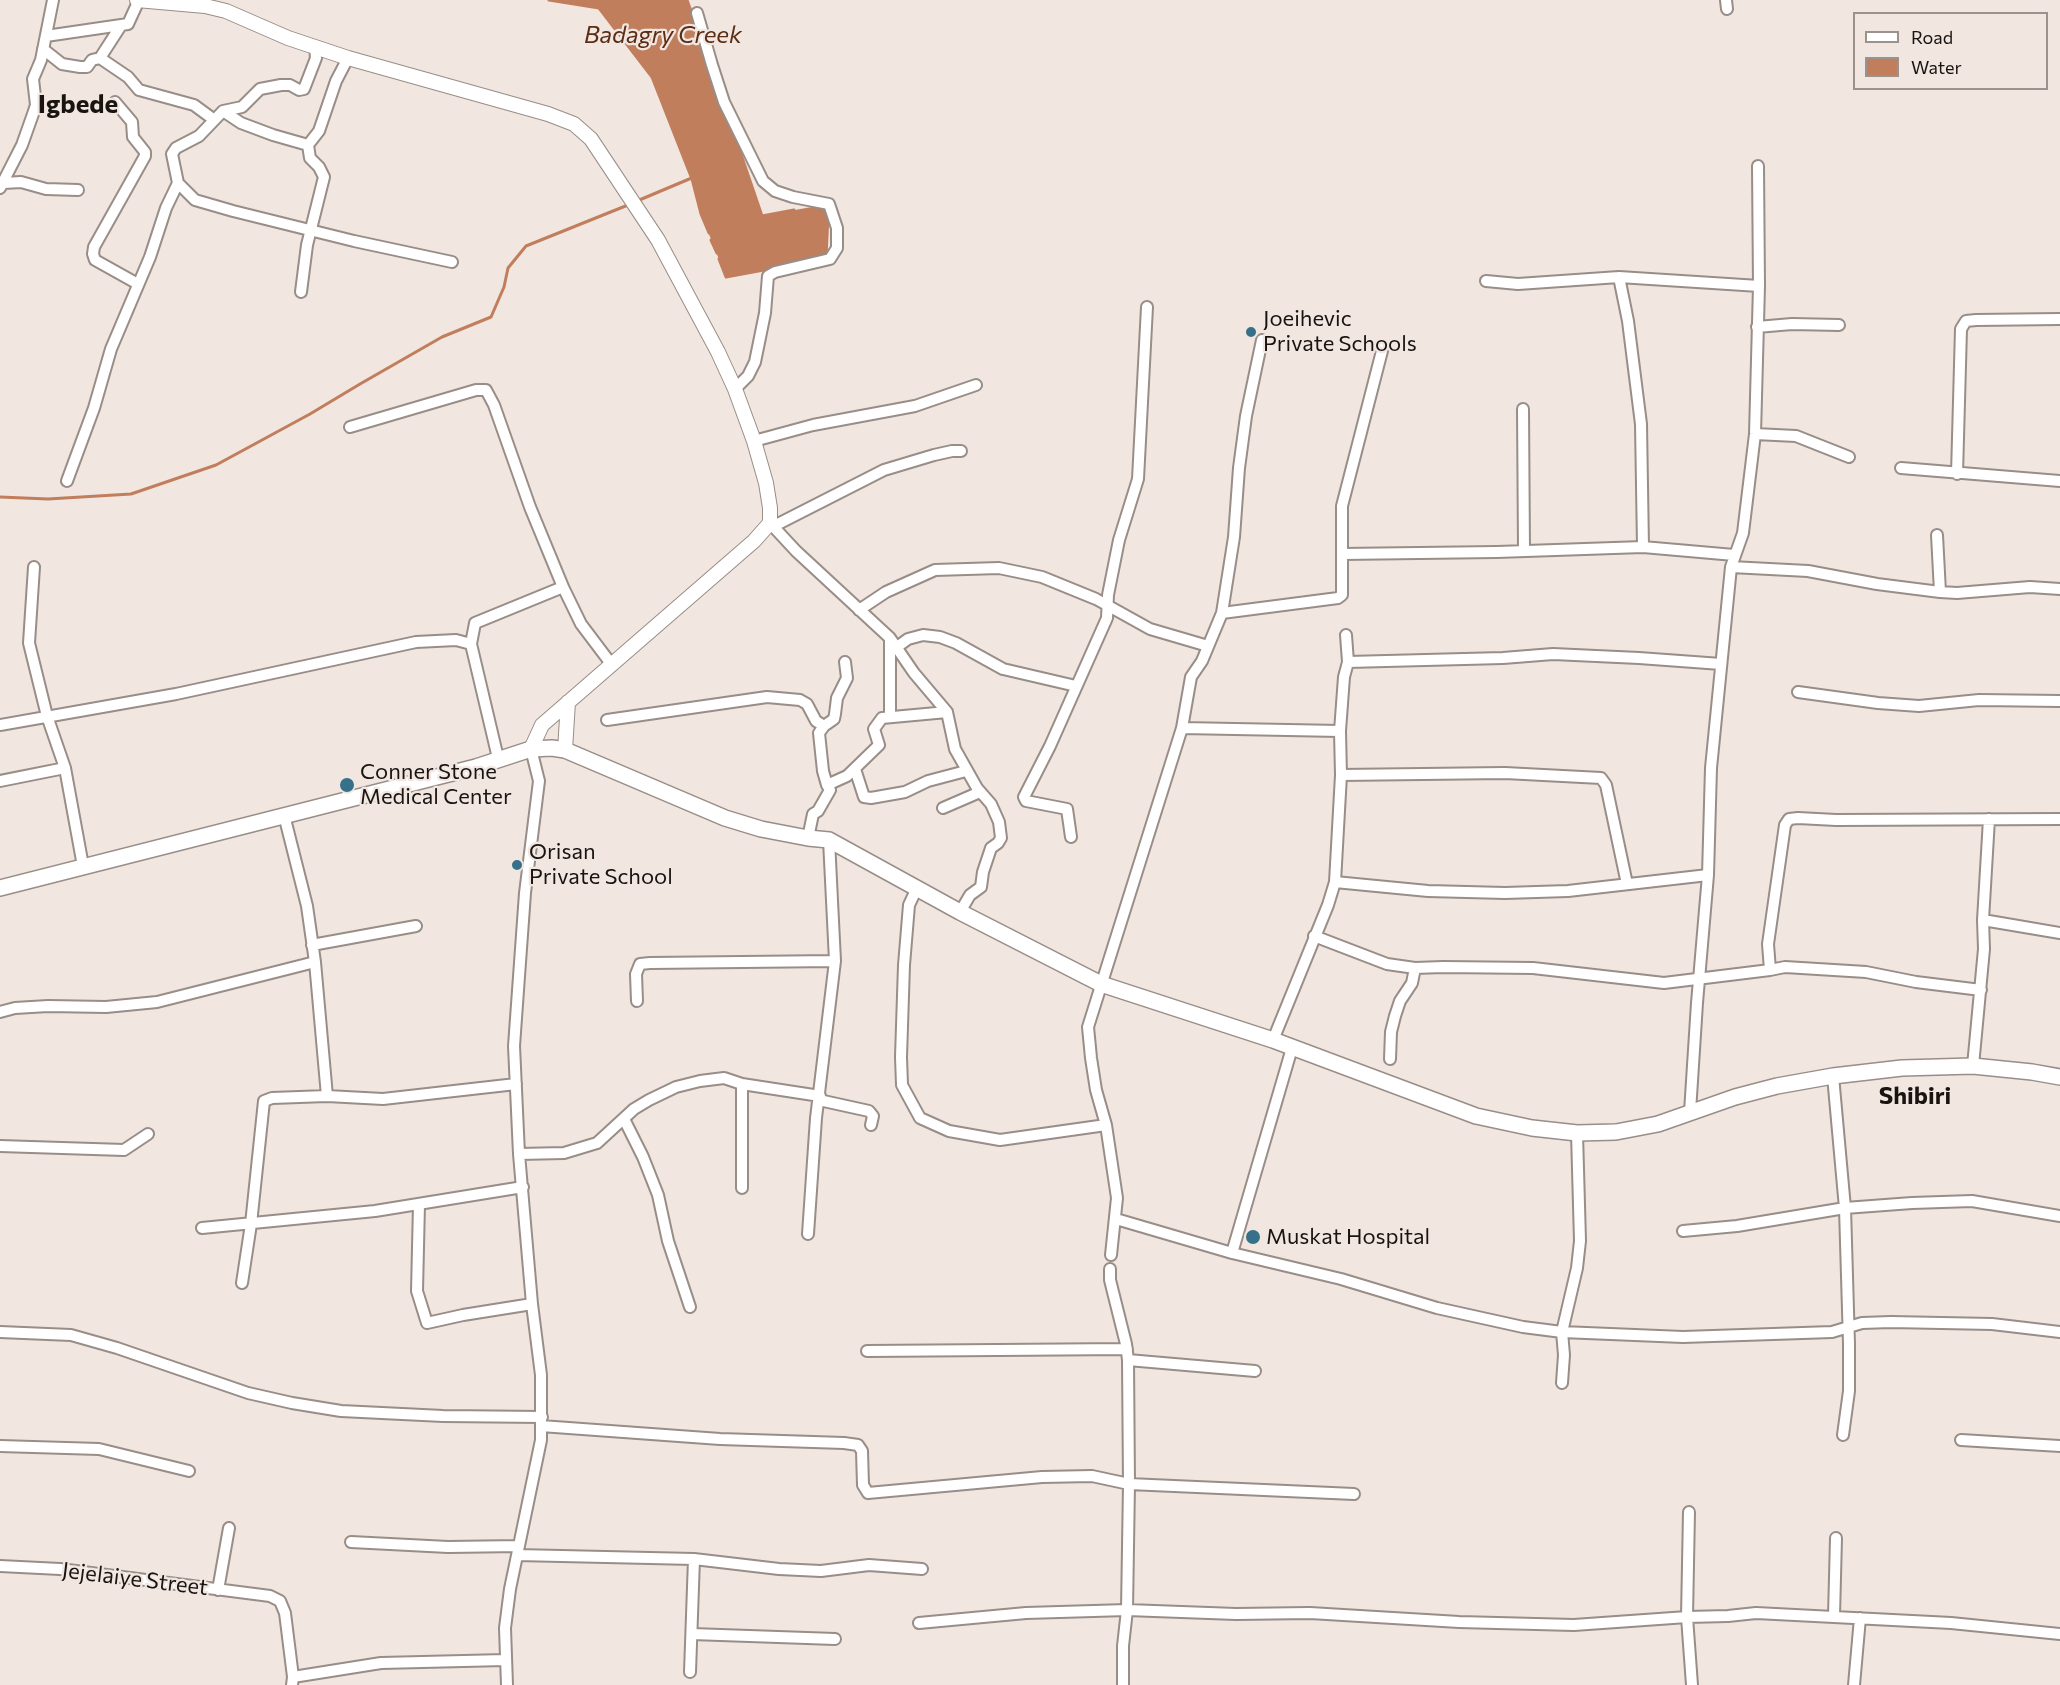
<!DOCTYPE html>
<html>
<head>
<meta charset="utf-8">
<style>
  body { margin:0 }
  #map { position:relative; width:2060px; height:1685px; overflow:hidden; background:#f2e6e0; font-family:Commissioner,sans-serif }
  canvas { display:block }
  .legend { position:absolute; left:1853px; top:12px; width:195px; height:78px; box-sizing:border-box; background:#f2e6e0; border:2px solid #9b928e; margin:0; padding:8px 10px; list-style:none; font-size:18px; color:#181412 }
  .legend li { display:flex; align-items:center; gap:12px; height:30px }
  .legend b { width:30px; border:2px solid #9b928e }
</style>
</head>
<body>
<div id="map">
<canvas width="2060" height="1685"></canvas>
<ul class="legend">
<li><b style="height:8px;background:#fff"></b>Road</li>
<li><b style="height:16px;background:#c17e5c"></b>Water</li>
</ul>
</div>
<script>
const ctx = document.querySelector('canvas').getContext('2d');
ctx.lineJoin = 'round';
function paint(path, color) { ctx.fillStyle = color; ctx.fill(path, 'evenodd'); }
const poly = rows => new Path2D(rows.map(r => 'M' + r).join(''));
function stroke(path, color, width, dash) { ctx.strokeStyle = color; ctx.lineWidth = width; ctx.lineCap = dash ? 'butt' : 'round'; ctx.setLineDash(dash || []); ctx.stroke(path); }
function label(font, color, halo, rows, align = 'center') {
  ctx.font = font + ' Commissioner,sans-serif'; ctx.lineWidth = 4.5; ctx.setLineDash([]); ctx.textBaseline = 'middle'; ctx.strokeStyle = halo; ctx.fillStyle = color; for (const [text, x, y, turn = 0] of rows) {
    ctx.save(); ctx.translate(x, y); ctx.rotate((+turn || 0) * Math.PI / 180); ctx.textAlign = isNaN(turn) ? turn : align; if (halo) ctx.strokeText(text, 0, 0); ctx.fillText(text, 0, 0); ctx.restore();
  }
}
paint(poly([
  [549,0,687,0,762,216,828,204,826,259,726,277,701,214,692,179,652,77,599,8]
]), '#c17e5c');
stroke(poly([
  [549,0,599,8,652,77,692,179,701,214,709,233],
  [687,0,692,14],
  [733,131,762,216,794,210],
  [637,201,694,177],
  [711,240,717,253],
  [826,257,828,215],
  [719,259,726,277,769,269],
  [0,497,48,499,131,494,216,465,310,414,360,384,442,337,491,317,504,287,508,268,526,246,628,205]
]), '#c17e5c', 3);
const minor = poly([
  [1726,0,1727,9],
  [697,13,712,65,724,102,763,181,775,191,793,197,829,204,837,228,837,248,830,259,775,272,768,276,765,313,755,362,748,376,735,389],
  [46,36,128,24,139,0],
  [43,49,62,64,80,67,87,67,92,60,100,58,128,77,139,90,194,105,213,119],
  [100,58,120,27],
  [115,102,132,122,133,137,145,152,145,156,94,247,93,254,95,260,138,284],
  [223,111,241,123,273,135,308,145],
  [4,183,21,182,46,189,78,190],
  [178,183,172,154,176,148,199,136,223,111,242,107,260,89,281,85,290,85,299,90,304,89,316,58,315,47],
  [0,188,22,145,33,114,36,105,33,79,41,60,53,0],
  [1619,277,1628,321,1641,424,1643,547],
  [1486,281,1518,284,1619,277,1759,286],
  [301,292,307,245,324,177,319,167,310,158,308,145,319,131,336,81,348,58],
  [1757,327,1792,324,1839,325],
  [1523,409,1524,550],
  [350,427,476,390,486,390,494,405,530,507,563,587,581,624,612,665],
  [1755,434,1796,436,1849,457],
  [754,441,813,425,915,406,976,385],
  [1901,468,2060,481],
  [1957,474,1961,329,1966,321,1976,320,2060,319],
  [67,481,94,408,111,349,150,257,166,208,178,183,195,200,233,211,354,241,452,262],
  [770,523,796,551,890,638,914,673,947,712,955,749,977,788,991,804,999,822,1001,838,998,843,991,848,983,872,981,887,970,895,960,912],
  [772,527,884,470,934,455,952,451,961,451],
  [1937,535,1940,592],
  [1342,554,1497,552,1643,547,1734,555],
  [34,567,29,643,47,716,65,768,83,866],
  [1731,567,1808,571,1877,584,1940,592,1957,593,2030,587,2060,589],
  [859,610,886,592,935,570,999,568,1042,577,1096,599,1150,629,1208,646],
  [1222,613,1338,598,1342,595,1342,506,1383,347],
  [890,638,890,716],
  [471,644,475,623,563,587],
  [897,647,908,639,923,635,940,637,956,643,1003,669,1076,686],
  [1348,662,1503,658,1553,654,1639,658,1721,664],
  [1798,692,1878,703,1919,706,1979,700,2060,701],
  [607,720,767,697,800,700,807,704,816,721,824,726],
  [0,725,176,694,416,642,456,640,471,644,498,758],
  [1182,728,1340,731],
  [855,769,864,797,871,798,905,792,928,781,966,771],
  [1341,775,1505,773,1601,778,1606,785,1627,884],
  [0,781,65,768],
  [827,785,823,771,819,733,824,726,834,719,835,714,837,698,847,678,845,662],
  [943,808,980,792],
  [284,815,307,906,315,962,327,1096],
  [1071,837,1067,809,1026,801,1024,797,1050,746,1107,618,1108,595,1119,540,1138,479,1147,307],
  [808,838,813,814,818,811,830,790,827,785,847,776,879,745,874,729,882,718,947,712],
  [1335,882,1428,891,1505,893,1568,891,1708,875],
  [917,888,909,905,904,965,901,1057,902,1085,920,1118,949,1131,1000,1140,1106,1125],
  [1983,920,2060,933],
  [1314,936,1387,964,1415,968,1443,967,1533,968,1664,983,1770,970],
  [312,945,416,926],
  [1981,990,1916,982,1866,972,1785,967,1770,970,1768,944,1785,825,1789,819,1798,818,1836,820,2060,819],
  [637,1001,636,974,640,964,650,963,835,961],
  [0,1012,15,1008,48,1006,106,1007,157,1002,315,962],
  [1273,1040,1328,905,1335,882,1341,775,1340,731,1344,677,1348,662,1346,635],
  [1390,1059,1391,1032,1395,1016,1400,1001,1412,983,1415,968],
  [1973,1066,1984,949,1983,920,1989,819],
  [1833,1076,1845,1208,1849,1344,1849,1391,1843,1435],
  [742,1084,742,1188],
  [819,1100,869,1111,873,1116,871,1125],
  [1690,1112,1697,1003,1708,875,1711,768,1731,567,1743,533,1755,434,1759,286,1758,166],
  [624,1119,643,1157,658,1195,668,1241,690,1307],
  [0,1146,124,1150,148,1134],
  [519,1154,564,1153,597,1143,634,1109,649,1100,676,1087,700,1081,724,1078,742,1084,820,1096],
  [419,1204,417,1291,427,1323,463,1315,532,1304],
  [1116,1219,1232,1253,1341,1279,1437,1308,1523,1327,1562,1332,1683,1337,1773,1334,1832,1332,1862,1323,1891,1322,1992,1324,2060,1332],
  [202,1228,375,1211,523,1187],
  [1683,1231,1737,1226,1845,1208,1912,1203,1972,1201,2060,1216],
  [808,1234,816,1118,835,961,829,840],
  [1232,1253,1292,1048],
  [1111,1255,1117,1198,1106,1125,1096,1090,1091,1058,1088,1027,1182,728,1191,677,1202,661,1222,613,1234,537,1239,468,1246,416,1262,340],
  [1110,1269,1110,1280,1126,1344,1128,1360,1129,1484,1127,1610,1123,1646,1123,1685],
  [242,1283,251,1224,264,1101,272,1098,327,1096,383,1099,516,1084],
  [0,1332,71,1335,117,1348,248,1393,292,1403,341,1411,443,1416,542,1417],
  [867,1351,1127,1349],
  [1128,1360,1255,1371],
  [1562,1383,1564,1355,1562,1332,1577,1268,1580,1241,1577,1133],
  [541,1426,720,1439,844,1443,858,1445,862,1451,863,1485,868,1493,1042,1477,1092,1476,1129,1484,1354,1494],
  [1961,1440,2060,1446],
  [0,1446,99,1449,189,1471],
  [1689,1512,1687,1617,1692,1685],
  [351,1542,448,1547,519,1546],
  [517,1555,694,1559,779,1569,821,1571,869,1565,922,1569],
  [0,1566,60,1569,270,1596,280,1601,285,1613,293,1677,292,1685],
  [218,1590,229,1528],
  [1834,1616,1836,1538],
  [919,1623,1026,1613,1127,1610,1236,1614,1310,1613,1459,1622,1574,1625,1687,1617,1728,1616,1756,1613,1951,1623,2060,1634],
  [692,1634,835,1639],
  [690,1672,694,1559],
  [293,1677,381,1663,505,1660],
  [507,1685,505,1628,510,1589,541,1440,541,1375,532,1304,519,1154,514,1046,525,893,539,781,531,749],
  [1854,1685,1860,1618]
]);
const tertiary = poly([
  [137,0,205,6,226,11,288,38,348,58,548,114,574,124,591,139,658,240,718,352,735,389,754,441,766,483,770,508,770,523,754,541,542,725,531,749],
  [565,750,568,702]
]);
const secondary = poly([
  [0,888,476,767,531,749,552,748,565,750,725,818,761,829,808,838,829,840,960,912,1101,984,1273,1040,1476,1116,1532,1128,1577,1133,1616,1132,1658,1124,1735,1097,1777,1086,1833,1076,1902,1068,1973,1066,2032,1072,2060,1077]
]);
stroke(minor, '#988d87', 14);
stroke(tertiary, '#988d87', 16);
stroke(secondary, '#988d87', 18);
stroke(minor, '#fff', 10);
stroke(tertiary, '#fff', 14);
stroke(secondary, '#fff', 15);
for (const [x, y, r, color] of [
  [1251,332,6,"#367189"],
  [347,785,8,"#367189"],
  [517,865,6,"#367189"],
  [1253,1237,8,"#367189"]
]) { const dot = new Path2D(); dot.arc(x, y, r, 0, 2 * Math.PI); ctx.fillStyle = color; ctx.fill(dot); stroke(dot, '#f2e6e0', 2); }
label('22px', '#181412', '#f2e6e0', [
  ["Joeihevic",1263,319],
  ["Private Schools",1263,344],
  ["Conner Stone",360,772],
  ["Medical Center",360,797],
  ["Orisan",529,852],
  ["Private School",529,877],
  ["Muskat Hospital",1266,1237]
], 'left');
label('22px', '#181412', '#f2e6e0', [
  ["Jejelaiye Street",135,1579,7]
]);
label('italic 24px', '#5a2d14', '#f2e6e0', [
  ["Badagry Creek",663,35]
]);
label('bold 24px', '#181412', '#f2e6e0', [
  ["Shibiri",1915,1096]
]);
label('bold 26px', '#181412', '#f2e6e0', [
  ["Igbede",78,104]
]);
</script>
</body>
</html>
